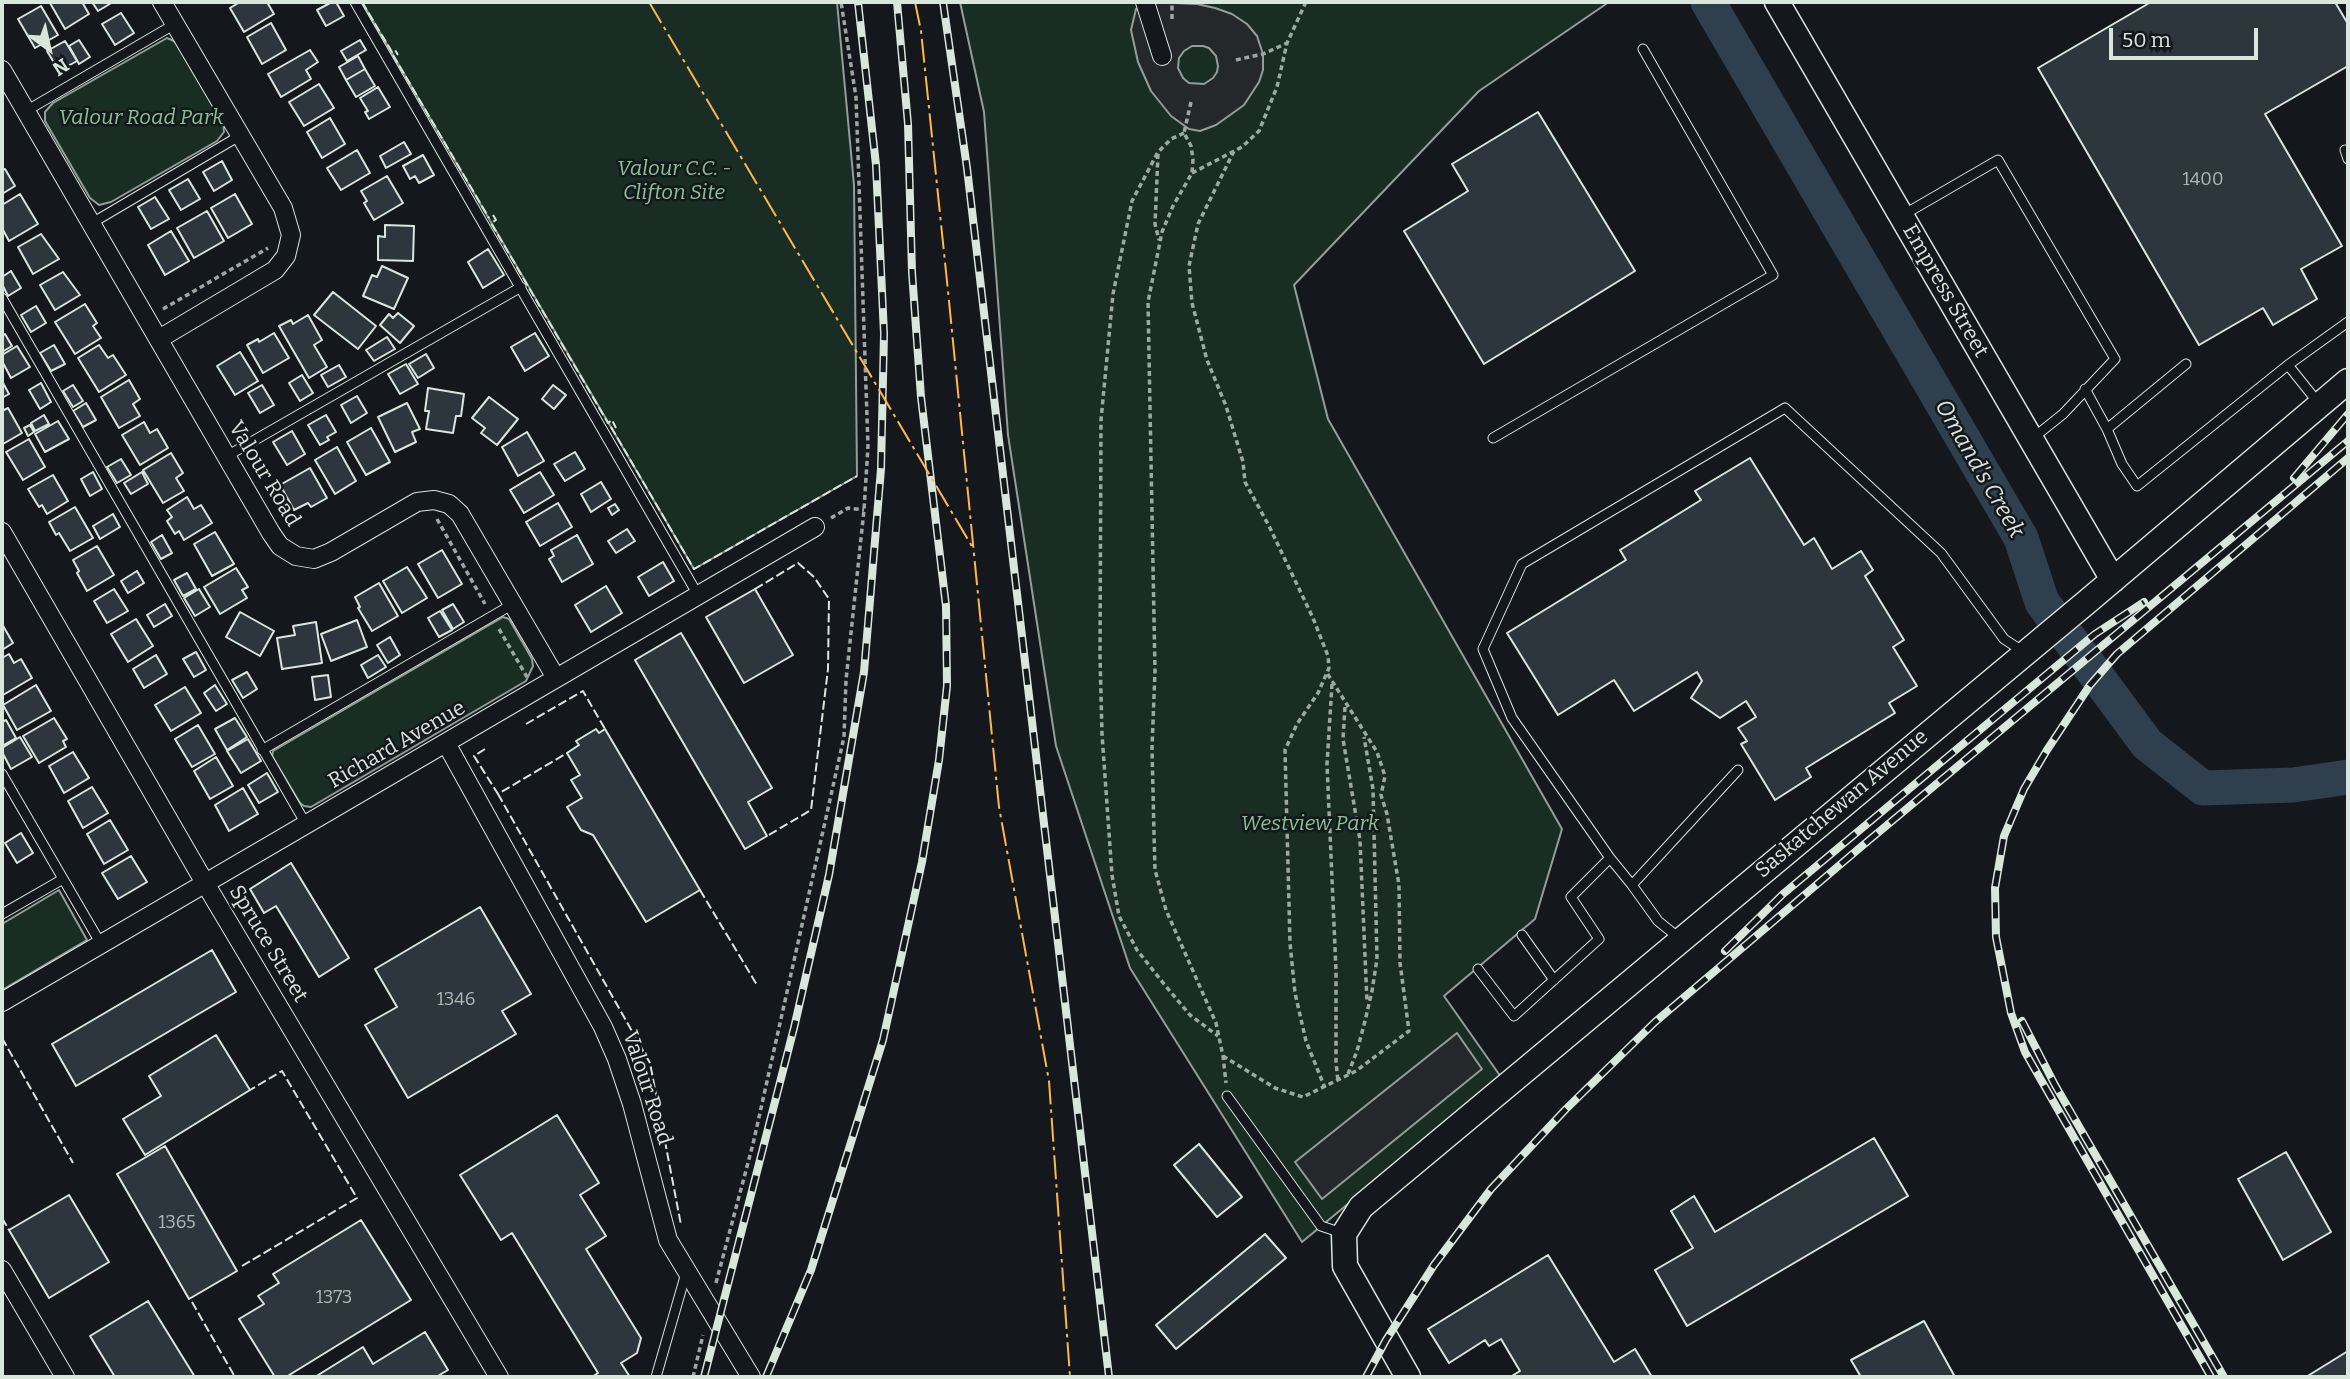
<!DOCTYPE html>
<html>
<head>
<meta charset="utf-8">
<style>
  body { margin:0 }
  #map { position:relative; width:2350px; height:1379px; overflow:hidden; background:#14181c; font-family:Bitter,serif }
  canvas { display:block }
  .frame { position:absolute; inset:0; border:4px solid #d8e6dc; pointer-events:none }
  .north { position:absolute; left:14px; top:14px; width:70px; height:70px; -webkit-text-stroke:5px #14181c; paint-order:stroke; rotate:147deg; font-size:19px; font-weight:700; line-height:28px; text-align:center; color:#d8e6dc }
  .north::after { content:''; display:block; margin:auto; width:24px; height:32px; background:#d8e6dc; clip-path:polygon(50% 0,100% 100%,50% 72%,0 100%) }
  .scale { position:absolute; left:2109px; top:28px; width:149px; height:32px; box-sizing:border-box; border:4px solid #d8e6dc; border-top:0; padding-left:9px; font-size:21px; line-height:24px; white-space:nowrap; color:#d8e6dc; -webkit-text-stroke:5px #14181c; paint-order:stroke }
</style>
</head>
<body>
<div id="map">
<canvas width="2350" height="1379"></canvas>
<div class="frame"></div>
<div class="north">N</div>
<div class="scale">50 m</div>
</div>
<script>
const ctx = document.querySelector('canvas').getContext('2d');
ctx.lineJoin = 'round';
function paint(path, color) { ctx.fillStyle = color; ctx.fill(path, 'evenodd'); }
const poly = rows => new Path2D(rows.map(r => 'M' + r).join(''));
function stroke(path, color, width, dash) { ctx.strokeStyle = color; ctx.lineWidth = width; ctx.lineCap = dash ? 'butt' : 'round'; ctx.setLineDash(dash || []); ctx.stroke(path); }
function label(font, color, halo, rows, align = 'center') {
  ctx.font = font + ' Bitter,serif'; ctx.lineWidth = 5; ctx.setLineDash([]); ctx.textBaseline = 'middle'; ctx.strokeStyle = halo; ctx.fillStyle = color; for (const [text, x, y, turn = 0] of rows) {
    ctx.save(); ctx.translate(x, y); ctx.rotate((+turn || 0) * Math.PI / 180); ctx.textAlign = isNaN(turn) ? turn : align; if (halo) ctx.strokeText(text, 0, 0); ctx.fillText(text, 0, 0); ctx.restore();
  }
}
const green = poly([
  [362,2,837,2,854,185,857,476,694,569,362,2],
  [960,2,1609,2,1479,91,1294,285,1328,419,1562,829,1535,919,1444,996,1501,1077,1302,1242,1130,968,1056,746,1008,435,984,112,960,2],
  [167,38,174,41,178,46,223,122,224,132,217,141,111,202,99,205,90,198,45,121,45,112,53,103,167,38],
  [503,617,509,619,532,659,533,666,526,681,311,807,304,806,300,803,272,756,273,751,503,617],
  [59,890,87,940,2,990,2,924,59,890]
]);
paint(green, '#1a2d24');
stroke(green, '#939e99', 2);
const parking = poly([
  [1152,2,1197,4,1215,8,1232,14,1247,24,1257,36,1263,54,1263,70,1259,82,1244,105,1216,125,1200,131,1189,129,1171,116,1151,91,1138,62,1131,30,1136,9,1152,2],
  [1192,46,1203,46,1209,48,1216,56,1218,66,1217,72,1213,78,1204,84,1189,83,1183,78,1178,68,1179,58,1184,51,1192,46],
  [1457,1033,1482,1069,1322,1199,1295,1162,1457,1033]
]);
paint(parking, '#24282b');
stroke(parking, '#939e99', 2);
stroke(poly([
  [1708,2,2021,538,2042,602,2147,744,2203,788,2293,785,2348,777]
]), '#2f3f4d', 35);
const building = poly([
  [53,2,82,2,89,14,65,29,50,3,53,2],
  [92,2,113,2,98,11,92,2],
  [240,2,267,2,274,14,244,32,230,8,240,2],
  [332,2,336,2,344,16,326,26,317,10,332,2],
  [2151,2,2335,2,2348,24,2348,66,2265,114,2342,246,2301,269,2317,299,2273,325,2263,308,2199,345,2038,68,2151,2],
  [41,6,58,35,35,48,18,19,41,6],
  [121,13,134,33,115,45,102,24,121,13],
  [271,23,286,50,262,64,247,37,271,23],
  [79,40,90,57,79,64,69,46,79,40],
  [360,40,366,50,347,61,341,51,360,40],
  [65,41,77,61,59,71,47,51,65,41],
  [310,50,318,62,306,70,311,79,281,97,268,74,310,50],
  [358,56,365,69,346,80,339,67,358,56],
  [365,69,375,86,356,97,346,80,365,69],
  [319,84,334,108,304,126,289,102,319,84],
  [378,87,390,107,369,119,365,112,368,111,360,98,378,87],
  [1538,112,1635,271,1484,364,1404,231,1468,191,1452,164,1538,112],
  [330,118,345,144,322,158,307,132,330,118],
  [404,142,411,154,386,168,380,156,404,142],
  [357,150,370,173,341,190,327,168,357,150],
  [423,155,434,175,419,183,415,176,410,179,403,166,423,155],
  [222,161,232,180,214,191,203,172,222,161],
  [5,169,15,186,2,194,2,170,5,169],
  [387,176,403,203,374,220,364,203,367,201,361,191,387,176],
  [188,179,200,199,181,210,169,190,188,179],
  [20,194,38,224,9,241,2,228,2,205,20,194],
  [235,194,252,224,228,238,211,208,235,194],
  [155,197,169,219,151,229,138,207,155,197],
  [207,211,224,241,194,258,177,228,207,211],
  [385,225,414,226,413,261,378,260,378,236,385,237,385,225],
  [171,231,189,261,165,275,148,245,171,231],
  [41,234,59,259,33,274,18,247,41,234],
  [488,249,504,275,483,288,468,262,488,249],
  [382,266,408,278,394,309,363,296,372,275,377,277,382,266],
  [11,271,21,288,8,296,2,284,2,277,11,271],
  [63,272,80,295,55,310,40,285,63,272],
  [333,292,376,326,358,349,314,315,333,292],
  [85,304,97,323,93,326,101,338,75,354,55,322,85,304],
  [36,306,46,323,31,332,21,315,36,306],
  [398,313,414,326,400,343,380,325,389,314,393,318,398,313],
  [308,315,322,340,314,345,327,367,309,378,279,326,291,320,293,324,308,315],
  [274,333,289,358,263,373,247,345,258,339,259,342,274,333],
  [535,333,549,356,525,371,511,347,535,333],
  [5,334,12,346,2,352,2,336,5,334],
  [387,337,395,349,374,361,366,350,387,337],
  [54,345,65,364,51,371,40,353,54,345],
  [99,345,108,358,113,355,126,375,99,392,78,358,99,345],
  [17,346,30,367,11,378,2,361,2,355,17,346],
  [240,352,258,381,235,395,217,366,240,352],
  [426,354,434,368,418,378,409,364,426,354],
  [406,364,418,384,400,394,388,374,406,364],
  [339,365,346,377,328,387,321,375,339,365],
  [302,375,313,393,300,401,289,383,302,375],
  [129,380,140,399,133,404,140,416,119,428,101,397,129,380],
  [2,381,9,394,2,398,2,381],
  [41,383,51,402,40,409,29,390,41,383],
  [73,385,83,401,73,407,63,391,73,385],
  [262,385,274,405,260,413,248,393,262,385],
  [553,385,566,395,554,409,542,399,553,385],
  [428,388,464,394,461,416,456,416,453,433,426,429,429,411,425,411,428,388],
  [357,396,367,413,351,423,341,405,357,396],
  [489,397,518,419,497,445,481,433,485,428,472,418,489,397],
  [86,403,96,420,83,427,73,411,86,403],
  [407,403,420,429,412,432,416,442,395,452,378,417,407,403],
  [8,408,22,433,3,444,2,411,8,408],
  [44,415,49,424,35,431,31,423,44,415],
  [326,415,336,432,327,437,329,440,320,445,308,425,326,415],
  [58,421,69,439,45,452,35,434,58,421],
  [144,422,150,433,157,429,168,448,140,465,122,435,144,422],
  [30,425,34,432,28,436,24,428,30,425],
  [371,428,390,462,366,475,347,442,371,428],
  [292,431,305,454,287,465,273,442,292,431],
  [527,432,544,461,518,476,502,447,527,432],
  [29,439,45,467,23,480,6,452,29,439],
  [337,447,356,481,335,494,315,460,337,447],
  [575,452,585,469,565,481,554,464,575,452],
  [171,453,183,473,176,478,184,491,163,503,143,470,171,453],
  [1750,458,1804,545,1814,538,1832,569,1861,551,1873,570,1865,576,1904,640,1893,647,1917,686,1889,703,1895,713,1806,768,1811,777,1775,800,1741,744,1747,741,1738,728,1756,717,1746,701,1720,718,1691,698,1702,681,1697,672,1634,711,1614,680,1558,715,1507,633,1626,560,1620,550,1701,500,1695,491,1750,458],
  [121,459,131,475,117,483,107,467,121,459],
  [310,468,327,498,311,507,308,503,294,510,280,485,310,468],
  [93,472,102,489,90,496,81,479,93,472],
  [142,472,148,484,131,494,124,483,142,472],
  [540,472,554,495,524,513,510,490,540,472],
  [53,475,68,501,47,514,42,505,39,507,28,489,53,475],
  [601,482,611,499,591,512,581,494,601,482],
  [187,497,194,509,201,505,212,523,184,540,179,531,175,534,167,521,172,517,167,510,187,497],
  [558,503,572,527,540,546,526,522,558,503],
  [615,504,619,510,612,515,608,508,615,504],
  [75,507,93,538,70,551,59,533,56,535,49,522,75,507],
  [113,514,120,527,100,539,93,526,113,514],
  [627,529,635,541,616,553,608,541,627,529],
  [215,532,234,564,212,576,194,544,215,532],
  [162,535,172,553,161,559,151,542,162,535],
  [577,535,593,564,562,582,549,559,554,556,551,550,577,535],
  [97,546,114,575,87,591,77,573,79,571,73,560,97,546],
  [442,550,462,584,438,598,418,564,442,550],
  [663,562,674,581,649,596,638,577,663,562],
  [407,567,427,598,402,613,383,581,407,567],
  [236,568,248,587,242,590,247,598,220,614,204,587,236,568],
  [137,571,144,583,128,593,121,581,137,571],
  [187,573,196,589,183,596,174,580,187,573],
  [379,583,398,616,372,631,358,608,360,607,355,597,379,583],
  [606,586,622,613,591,632,575,605,606,586],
  [114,589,128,611,107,623,94,601,114,589],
  [199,589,210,607,195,616,184,598,199,589],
  [755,589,793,655,744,683,706,617,755,589],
  [165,604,172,616,154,627,147,615,165,604],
  [453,604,464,622,453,629,442,610,453,604],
  [440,611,452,630,439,637,428,618,440,611],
  [240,612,274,631,260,656,226,637,240,612],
  [136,619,153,646,128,662,111,634,136,619],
  [357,620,367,647,331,661,321,634,357,620],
  [316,622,322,663,282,669,277,638,295,635,293,626,316,622],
  [2,624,13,643,2,650,2,624],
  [681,633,772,788,748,802,767,836,745,849,635,660,681,633],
  [390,637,400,655,388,663,377,645,390,637],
  [196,652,206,670,194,677,183,659,196,652],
  [9,654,14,663,21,659,32,678,3,695,2,658,9,654],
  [156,655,167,674,144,688,133,669,156,655],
  [378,655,386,667,368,678,361,665,378,655],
  [247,672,257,689,243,698,232,680,247,672],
  [328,675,331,697,315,700,312,677,328,675],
  [36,685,51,711,17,730,3,705,36,685],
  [215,685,227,704,216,711,204,693,215,685],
  [185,687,201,713,171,731,155,705,185,687],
  [54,718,67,739,63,741,66,747,39,763,23,736,54,718],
  [235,718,247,737,227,750,215,729,235,718],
  [6,720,16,738,2,746,2,722,6,720],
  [198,725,215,754,192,767,175,739,198,725],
  [596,729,599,733,605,729,700,890,646,922,593,835,581,830,567,807,582,798,571,780,580,775,567,753,579,745,576,741,596,729],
  [20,737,32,757,11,769,2,752,2,748,20,737],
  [248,739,261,761,241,773,227,751,248,739],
  [73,752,89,778,64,793,49,766,73,752],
  [216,757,233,786,210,799,194,771,216,757],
  [267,773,278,792,259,803,248,785,267,773],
  [92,787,108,813,83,828,68,801,92,787],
  [243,788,258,814,229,831,215,805,243,788],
  [110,820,128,850,104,864,87,834,110,820],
  [21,833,33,853,17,863,5,843,21,833],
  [131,856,147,882,118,899,102,873,131,856],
  [291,863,349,958,319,977,276,906,264,913,250,889,291,863],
  [480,907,531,994,502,1011,516,1034,408,1098,365,1025,397,1007,375,969,480,907],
  [212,950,236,992,76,1086,52,1044,212,950],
  [216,1035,250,1090,145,1155,123,1119,161,1096,149,1076,216,1035],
  [557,1115,599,1183,580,1195,606,1236,586,1249,641,1338,637,1353,621,1363,630,1377,592,1377,598,1373,512,1233,501,1240,460,1175,557,1115],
  [1874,1138,1908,1196,1687,1326,1655,1270,1693,1248,1671,1211,1694,1196,1715,1232,1874,1138],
  [1199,1144,1242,1197,1217,1217,1174,1165,1199,1144],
  [165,1146,237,1271,189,1299,117,1174,165,1146],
  [2286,1152,2331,1232,2283,1260,2238,1179,2286,1152],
  [69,1195,109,1262,49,1298,9,1230,69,1195],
  [361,1220,411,1300,286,1377,275,1377,239,1319,264,1304,258,1296,279,1283,273,1274,361,1220],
  [1265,1234,1286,1258,1176,1349,1156,1325,1265,1234],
  [1548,1255,1614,1362,1635,1349,1652,1377,1510,1377,1520,1371,1501,1339,1489,1346,1485,1340,1449,1363,1428,1329,1548,1255],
  [148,1301,195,1377,115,1377,90,1336,148,1301],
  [1924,1321,1955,1377,1861,1377,1851,1360,1924,1321],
  [425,1332,448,1370,436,1377,315,1377,363,1347,373,1364,425,1332],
  [2348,1351,2348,1377,2306,1377,2348,1351]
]);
paint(building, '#2c363c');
stroke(building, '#d8e6dc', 2);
const lane = poly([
  [355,2,698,595],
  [26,111,175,24],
  [2348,150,2345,150,2348,159],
  [1903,215,1998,160,2115,359,2063,414,2033,438],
  [92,223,241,135],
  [2,298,306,824],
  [2288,365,2320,405],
  [2085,389,2107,429,2122,464,2137,486,2288,365,2348,322],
  [2107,429,2186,364],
  [1493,438,1773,275,1643,49],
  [227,456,521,287],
  [262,750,513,604],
  [2,774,101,944],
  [1632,885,1610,858,1512,718,1483,649,1522,564,1785,408,1941,553,2004,639,2024,652],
  [2,914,63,879],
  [1522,935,1554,980],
  [1679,938,1658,921,1632,885,1738,770],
  [1478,969,1514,1016,1599,939,1571,897,1610,858],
  [1227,1096,1321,1226,1342,1233],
  [656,1377,686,1273]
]);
const street = poly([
  [1145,2,1162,56],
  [2,70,271,533,280,546,296,556,314,559,331,552,417,502,434,500,449,504,460,514,556,678],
  [159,339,275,270,286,256,291,235,283,208,162,2],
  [2,532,205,883,499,1377],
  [446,743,603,1027,617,1059,632,1104,668,1240,751,1377],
  [2,1002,815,527],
  [2,1270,65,1377]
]);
const secondary = poly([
  [1777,2,2113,580],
  [1408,1377,1345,1266,1344,1234,1361,1207,2088,601,2348,381]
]);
stroke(lane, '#d8e6dc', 11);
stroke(street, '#d8e6dc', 20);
stroke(secondary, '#d8e6dc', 27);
stroke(poly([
  [1172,19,1172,2],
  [1236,60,1263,54,1287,43],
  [1191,102,1184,133,1191,146,1193,159,1192,173,1173,206,1162,232,1148,302,1155,671,1152,748,1154,833,1155,870,1166,910,1216,1023,1223,1056,1226,1083],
  [1184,133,1171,139,1158,152,1132,201,1113,294,1101,420,1100,656,1102,734,1112,875,1119,916,1137,950,1164,984,1190,1015,1218,1036],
  [1234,151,1198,224,1189,266,1192,303,1207,360,1226,406,1243,462,1245,482,1269,526,1313,618,1328,656,1329,668,1318,693,1297,724,1285,750,1290,943,1295,993,1306,1041,1325,1088],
  [1158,154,1155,224,1159,240],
  [1192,173,1242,147,1259,131,1277,87,1287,43,1306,2],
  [163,309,268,248],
  [831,518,848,508,864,510],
  [437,519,485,604],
  [499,629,527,677],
  [1332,684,1327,764,1336,971,1336,1062,1338,1081],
  [1345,707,1343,739,1360,840,1367,1002],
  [1223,1056,1275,1088,1303,1097,1356,1071,1409,1031,1400,963,1399,885,1387,814,1381,795,1385,776,1377,752,1327,673],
  [1348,1074,1357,1051,1365,1021,1372,991,1377,959,1373,789,1364,737],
  [716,1283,753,1144,844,737,846,680,864,510,868,446,856,97,841,2],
  [693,1377,703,1335]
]), '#9da8a2', 3.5, [5, 3.5]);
stroke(lane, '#14181c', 9);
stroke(street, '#14181c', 18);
stroke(secondary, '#14181c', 24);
const rail = poly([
  [943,2,967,168,1109,1377],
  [2294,478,2348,414],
  [1725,951,1783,894,2095,634,2144,602],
  [2022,1021,2055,1085,2224,1377],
  [704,1377,794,1028,829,875,864,672,881,469,884,334,876,165,858,2],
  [766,1377,811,1270,883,1040,922,862,939,760,947,686,946,606,921,397,912,272,908,124,897,2],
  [1366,1377,1386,1340,1434,1265,1491,1189,1566,1109,1655,1022,1862,846,2348,441],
  [2211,1377,2025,1052,2011,1013,1996,937,1995,888,2004,836,2024,789,2047,750,2090,685,2117,654,2348,458]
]);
stroke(rail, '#d8e6dc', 8);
stroke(rail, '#14181c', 5, [16]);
stroke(poly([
  [362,2,392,52,395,50,398,55],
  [393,55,489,218],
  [493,215,496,220,491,223,608,423,612,420,616,428],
  [611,427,694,569,857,476],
  [755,589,798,563,814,577,829,599,828,669,811,810,767,836],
  [526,724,583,691,605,729],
  [485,749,474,756,498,794,567,753],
  [498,794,650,1063,681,1225],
  [700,890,757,985],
  [2,1038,73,1163],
  [2,1218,9,1230],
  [242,1266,357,1198,282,1071,250,1090],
  [192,1302,235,1377]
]), '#d8e6dc', 2, [9, 3.5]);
stroke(poly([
  [649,2,973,548],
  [915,2,921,31,948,291,999,807,1049,1081,1070,1377]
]), '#ffb74d', 2, [24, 5, 3.5, 5]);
label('18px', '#adbab4', null, [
  ["1400",2203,180],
  ["1346",456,1000],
  ["1365",177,1223],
  ["1373",334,1298]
]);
label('italic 21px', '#8ac095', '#14181c', [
  ["Valour Road Park",141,118],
  ["Valour C.C. -",674,169],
  ["Clifton Site",674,193],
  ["Westview Park",1310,824]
]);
label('21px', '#d8e6dc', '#14181c', [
  ["Empress Street",1945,291,60],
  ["Valour Road",264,474,59],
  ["Richard Avenue",397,745,-30],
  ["Saskatchewan Avenue",1842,804,-40],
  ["Spruce Street",268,944,59],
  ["Valour Road",647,1088,72]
]);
label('italic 23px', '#d8e6dc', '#14181c', [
  ["Omand's Creek",1979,469,60]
]);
</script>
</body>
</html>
